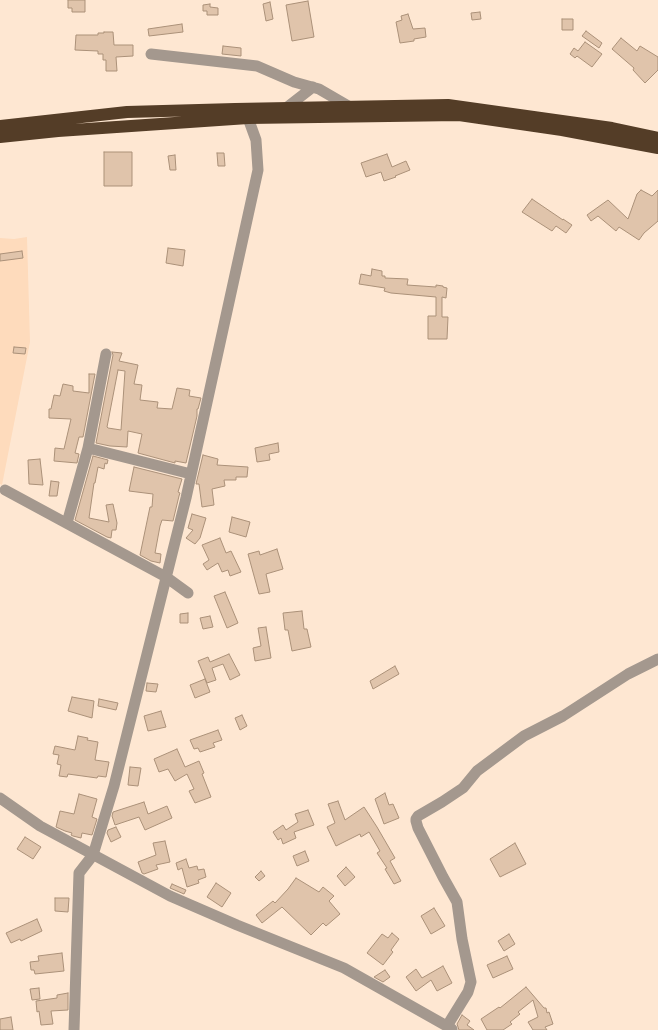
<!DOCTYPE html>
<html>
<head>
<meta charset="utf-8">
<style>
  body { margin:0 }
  canvas { display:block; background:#fee7d2 }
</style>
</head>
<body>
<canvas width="658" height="1030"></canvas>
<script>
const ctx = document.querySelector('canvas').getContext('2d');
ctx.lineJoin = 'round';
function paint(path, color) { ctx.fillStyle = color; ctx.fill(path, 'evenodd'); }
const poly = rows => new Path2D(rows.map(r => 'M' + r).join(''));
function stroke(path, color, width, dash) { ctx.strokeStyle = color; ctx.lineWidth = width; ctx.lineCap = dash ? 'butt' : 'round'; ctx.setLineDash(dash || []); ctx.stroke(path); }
paint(poly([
  [27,237,30,342,2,485,0,484,0,238,14,239]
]), '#fedbbc');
const building = poly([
  [68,0,85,0,85,12,72,12,72,8,68,8,68,0],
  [308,1,314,37,292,41,286,5,308,1],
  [270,2,273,19,266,21,263,4,270,2],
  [210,4,210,7,218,8,218,15,207,15,207,11,203,11,203,5,210,4],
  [480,12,481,19,472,20,471,13,480,12],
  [408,14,413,29,425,28,426,37,414,39,414,41,400,43,396,22,402,20,401,16,408,14],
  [562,19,573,19,573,30,562,30,562,19],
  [182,24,183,32,149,36,148,29,182,24],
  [586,31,602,43,599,48,582,36,586,31],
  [104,32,113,32,114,45,133,45,133,56,116,57,117,71,106,71,106,60,103,60,103,54,98,54,98,51,75,50,76,35,98,35,98,33,104,33,104,32],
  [621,38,637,51,640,46,658,57,658,70,645,83,633,70,634,68,612,49,621,38],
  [585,42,602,54,592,67,577,56,575,58,570,54,574,48,578,51,585,42],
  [223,46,241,48,241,56,222,54,223,46],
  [104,152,132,152,132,186,104,186,104,152],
  [217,153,224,153,225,166,218,166,217,153],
  [387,154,392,167,406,161,410,170,395,176,396,177,384,181,381,172,366,177,361,163,387,154],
  [175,155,176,170,170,170,168,156,175,155],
  [641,190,652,196,658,190,658,221,644,233,639,240,619,227,616,231,598,216,591,221,587,215,608,200,628,219,637,194,641,190],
  [532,199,563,220,563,219,572,225,566,233,556,226,552,231,522,212,532,199],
  [168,248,185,250,183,266,166,263,168,248],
  [22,251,23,258,0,261,0,254,22,251],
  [372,269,382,271,382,276,385,276,385,278,408,279,407,285,436,287,436,285,443,286,443,287,447,288,446,298,442,297,442,317,448,317,447,339,428,339,428,316,436,316,436,297,391,293,384,291,385,288,359,284,361,274,371,276,372,269],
  [14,347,26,348,25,354,13,353,14,347],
  [112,352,122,353,119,361,138,365,134,384,142,385,140,400,158,402,157,408,172,409,177,388,190,390,189,396,201,398,198,409,197,409,197,416,186,463,175,461,175,463,138,453,142,434,128,431,127,447,110,446,96,443,113,355,112,352],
  [118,370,125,371,121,430,108,428,107,427,118,370],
  [89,374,95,374,83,437,79,437,75,453,79,454,77,463,54,461,55,448,64,449,71,419,49,418,49,409,51,409,54,395,60,396,63,384,73,386,73,391,89,393,89,374],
  [278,443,279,452,269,454,270,460,257,462,255,448,278,443],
  [203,455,218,459,217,465,248,467,247,477,236,477,236,480,224,480,225,486,212,489,214,505,202,507,199,484,196,484,203,455],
  [93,456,108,460,107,464,105,463,104,469,98,467,95,483,94,483,89,518,109,522,106,505,113,504,117,523,116,530,112,530,111,538,107,537,75,520,93,456],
  [40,459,43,485,29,484,28,460,40,459],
  [134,467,182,479,178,492,180,493,179,496,173,521,162,520,160,526,155,553,161,554,160,563,151,561,140,555,150,507,152,507,153,494,129,491,134,467],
  [51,481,59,482,57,496,49,496,51,481],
  [192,514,206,518,200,538,195,544,186,538,193,530,188,528,192,514],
  [232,517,250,522,246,537,229,532,232,517],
  [220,538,226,553,231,551,241,572,230,576,228,570,222,572,218,563,207,570,203,564,209,560,202,545,220,538],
  [277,549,283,569,266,574,270,592,259,594,248,554,259,551,260,555,277,549],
  [225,592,238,623,227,628,214,596,225,592],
  [302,611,304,629,307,629,311,647,292,651,288,630,285,630,283,613,302,611],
  [188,613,188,623,180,623,180,614,188,613],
  [210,616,213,627,203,629,200,618,210,616],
  [266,627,271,658,255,661,253,648,261,646,258,628,266,627],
  [229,654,240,675,230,680,223,664,212,668,216,680,207,683,198,661,208,657,210,662,229,654],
  [395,666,399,674,373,689,370,681,395,666],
  [205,679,210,692,195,698,190,685,205,679],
  [147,683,158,684,156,692,146,691,147,683],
  [72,697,94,701,92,718,68,711,72,697],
  [99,699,118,703,116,710,98,706,99,699],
  [161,711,166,727,148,731,144,716,161,711],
  [242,715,247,726,240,730,235,718,242,715],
  [218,730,222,740,213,743,215,747,200,752,198,748,194,749,190,740,218,730],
  [78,736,88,738,87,740,98,742,95,760,109,762,106,777,98,776,97,778,68,774,67,777,59,776,61,765,57,764,59,755,53,754,55,746,75,750,78,736],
  [177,749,185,767,199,761,204,773,202,774,211,797,195,803,189,791,194,789,187,774,175,781,168,769,159,772,154,759,177,749],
  [130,767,141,768,138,786,128,785,130,767],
  [385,793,389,805,393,804,399,818,384,824,375,799,385,793],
  [79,794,97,799,92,817,97,819,92,835,82,833,81,838,73,836,71,835,72,833,65,831,56,827,60,811,74,814,79,794],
  [338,801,345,820,364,807,377,827,395,858,390,861,401,881,394,884,385,869,387,868,377,853,380,851,369,832,361,837,360,834,336,846,327,827,335,823,328,804,338,801],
  [144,802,148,814,167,806,172,818,145,830,139,817,115,825,112,816,113,812,144,802],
  [308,810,314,825,294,832,296,838,283,844,281,838,278,840,273,832,283,825,286,830,298,822,295,814,308,810],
  [116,827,121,837,111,842,107,833,108,830,116,827],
  [25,837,41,847,33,859,17,849,25,837],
  [165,841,170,862,156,865,158,869,144,874,142,873,138,862,156,855,153,843,165,841],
  [515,843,526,864,500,877,490,859,515,843],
  [305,851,309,861,297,866,293,856,305,851],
  [186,859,189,868,197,866,198,870,204,869,206,877,198,880,199,883,187,887,182,868,178,870,176,863,186,859],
  [346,867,355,877,345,886,337,876,346,867],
  [261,871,265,876,259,881,255,877,261,871],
  [296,878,319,892,323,887,334,896,329,901,340,914,326,926,323,923,311,935,282,907,262,923,256,915,273,901,275,903,288,889,296,878],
  [216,883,231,893,222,907,207,897,216,883],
  [172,884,186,890,184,894,170,888,172,884],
  [55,898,69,898,68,912,55,911,55,898],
  [434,908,445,926,431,934,421,916,434,908],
  [37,919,42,931,21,941,20,939,11,943,6,933,37,919],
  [392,933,399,939,391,950,393,952,383,965,367,953,382,934,388,938,392,933],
  [509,934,515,944,504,951,498,941,509,934],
  [62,953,64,971,35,974,34,970,31,970,30,962,39,961,38,956,62,953],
  [507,956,513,969,493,978,487,965,507,956],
  [443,966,452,983,437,991,431,980,416,991,406,977,416,969,422,978,443,966],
  [385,970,390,977,383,982,374,977,385,970],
  [526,987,544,1008,546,1008,547,1013,549,1012,553,1024,545,1027,547,1030,533,1030,528,1022,538,1017,533,1000,518,1012,520,1014,510,1022,512,1024,503,1030,487,1030,481,1019,499,1007,500,1008,526,987],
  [39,988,40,999,32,1000,30,989,39,988],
  [68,993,68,1010,51,1011,53,1024,41,1025,39,1011,37,1012,36,1001,57,998,57,995,68,993],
  [462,1015,470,1021,467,1025,474,1030,459,1030,457,1024,462,1015],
  [11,1017,13,1030,0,1030,0,1019,11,1017]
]);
paint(building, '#e0c4ab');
stroke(building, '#ab9179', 1);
stroke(poly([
  [151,54,257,66,294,82,319,89,350,107],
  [286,108,313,87],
  [88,448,191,474],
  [5,490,166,577,188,593],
  [67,523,88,448,106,354],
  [0,798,40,826,170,896,237,925,344,968,452,1029],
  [447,1026,468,992,471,982,462,939,457,902,443,877,418,828,416,821,416,819,418,816,442,802,463,788,477,771,524,736,563,716,628,674,658,659],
  [74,1030,79,873,93,855,114,786,186,498,258,170,256,140,248,118]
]), '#a4988e', 11);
stroke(poly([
  [0,126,127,112,235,109,448,105,612,128,658,138],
  [0,137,58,131,248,118,459,115,562,130,658,148]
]), '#543d27', 12);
</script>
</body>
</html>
